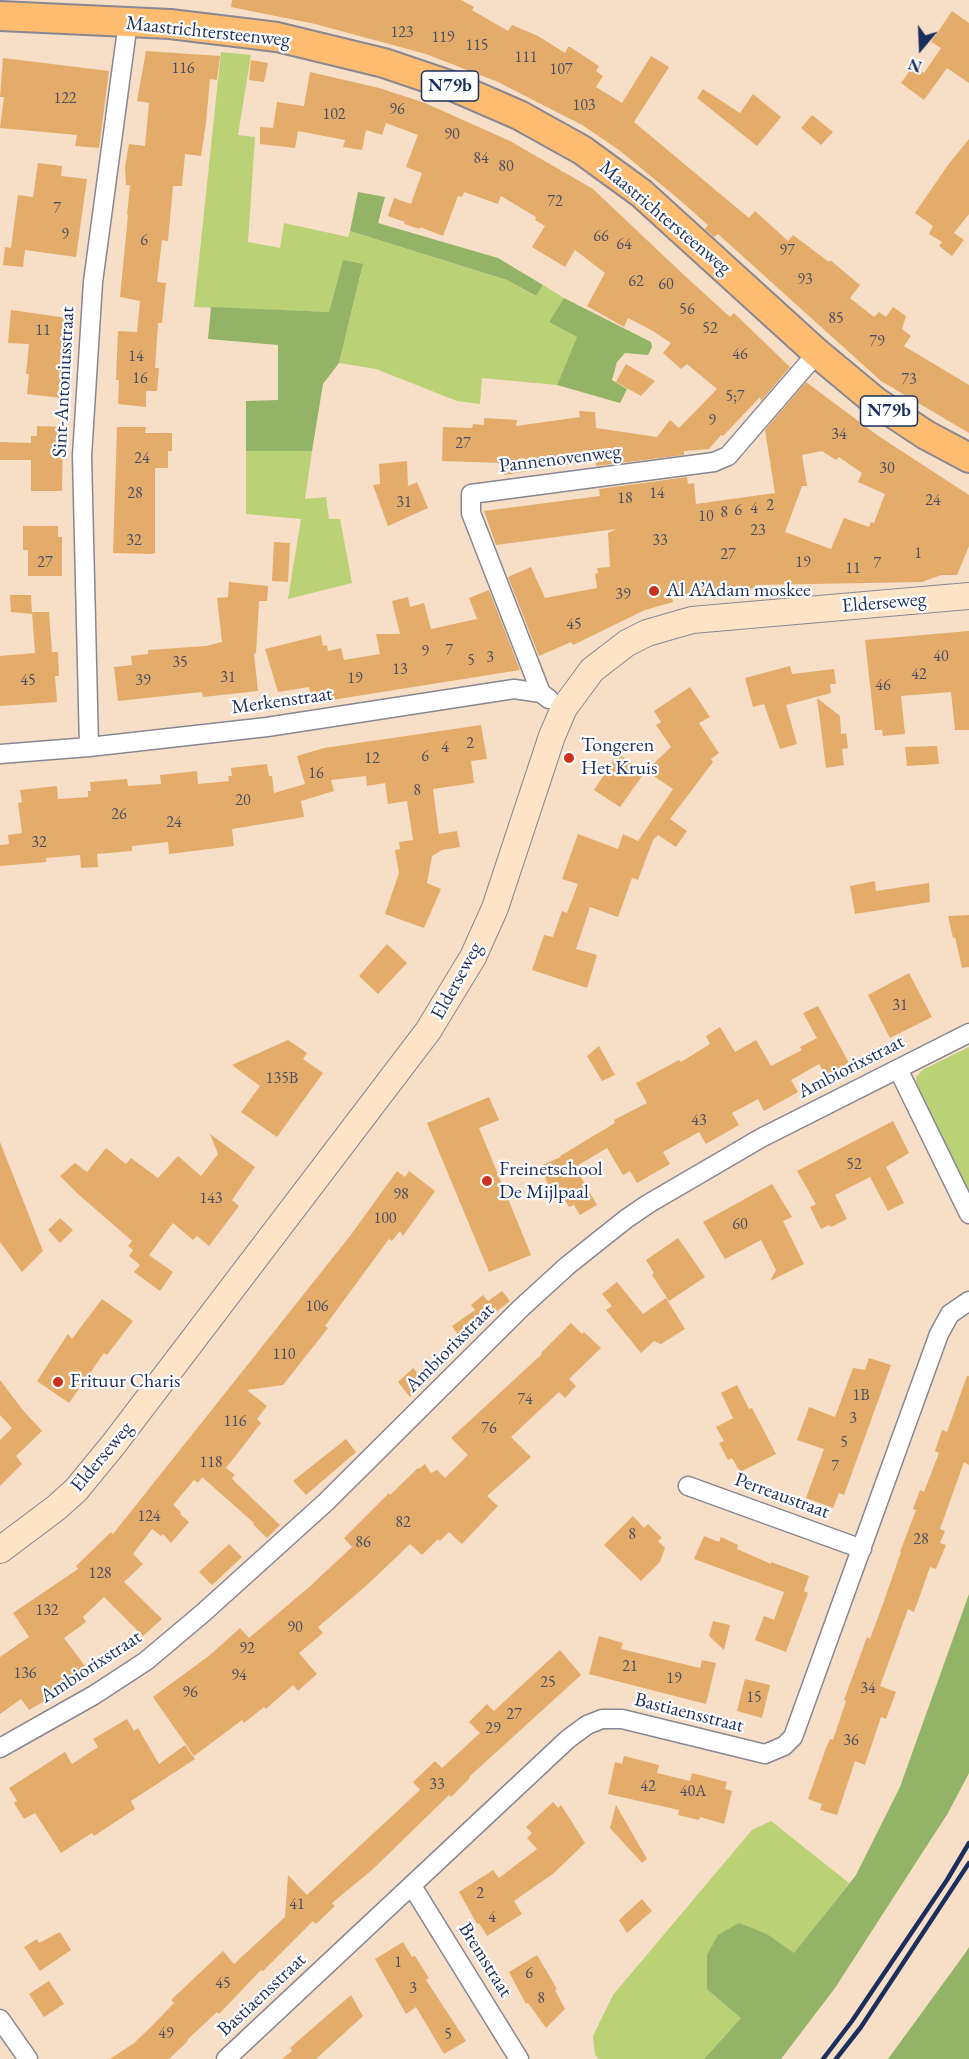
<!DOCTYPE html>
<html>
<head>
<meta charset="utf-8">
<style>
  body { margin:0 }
  #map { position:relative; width:969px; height:2059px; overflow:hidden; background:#f6dfc6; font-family:"EB Garamond",serif }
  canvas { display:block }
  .north { position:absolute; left:891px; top:18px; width:60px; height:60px; -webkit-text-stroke:4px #fff; paint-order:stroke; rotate:199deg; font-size:16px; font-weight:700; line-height:24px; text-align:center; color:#1b2f5e }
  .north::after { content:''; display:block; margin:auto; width:21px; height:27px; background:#1b2f5e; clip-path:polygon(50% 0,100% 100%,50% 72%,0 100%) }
</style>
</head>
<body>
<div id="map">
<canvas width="969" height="2059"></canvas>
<div class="north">N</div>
</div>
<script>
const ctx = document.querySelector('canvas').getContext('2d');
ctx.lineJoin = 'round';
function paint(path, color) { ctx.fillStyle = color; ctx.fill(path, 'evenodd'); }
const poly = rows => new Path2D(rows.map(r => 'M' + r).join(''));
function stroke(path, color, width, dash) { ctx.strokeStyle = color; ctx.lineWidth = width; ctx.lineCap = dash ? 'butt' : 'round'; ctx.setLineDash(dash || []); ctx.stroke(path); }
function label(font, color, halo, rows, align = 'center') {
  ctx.font = font + ' "EB Garamond",serif'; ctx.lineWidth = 4.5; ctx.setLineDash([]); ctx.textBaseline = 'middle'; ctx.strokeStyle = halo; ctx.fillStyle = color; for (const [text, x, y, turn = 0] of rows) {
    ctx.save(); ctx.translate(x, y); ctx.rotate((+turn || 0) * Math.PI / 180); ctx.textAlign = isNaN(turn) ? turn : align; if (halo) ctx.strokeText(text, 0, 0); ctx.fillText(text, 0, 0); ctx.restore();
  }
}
paint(poly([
  [221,52,251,55,238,135,255,137,248,242,280,248,284,223,348,237,350,231,507,280,535,296,543,285,564,298,549,322,577,337,557,385,482,378,480,404,457,401,376,369,339,363,363,265,343,261,329,312,194,307],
  [246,451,312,451,305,499,326,497,329,519,340,519,352,583,288,599,301,519,246,514],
  [969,1047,969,1199,944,1141,917,1092,916,1077,924,1069],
  [771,1821,849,1883,794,1954,767,1934,741,2018,704,2059,599,2059,595,2055,593,2036,613,1995,752,1830]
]), '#bad176');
paint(poly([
  [358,192,385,197,378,223,498,258,543,285,536,296,507,280,350,231],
  [343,260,363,264,339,363,323,384,312,451,246,451,246,401,278,400,278,345,208,339,211,307,329,312],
  [564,298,651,342,652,347,648,355,625,353,617,362,612,380,627,389,620,403,557,385,577,337,549,322],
  [969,1594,969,1773,948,1813,835,1988,781,2059,704,2059,741,2018,707,1989,707,1955,718,1935,739,1923,767,1934,794,1953,856,1875,900,1787],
  [969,1947,969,2059,888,2059,966,1952]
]), '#93b367');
paint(poly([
  [232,0,461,0,474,7,472,10,508,31,512,25,538,36,565,53,568,47,570,47,599,66,596,71,603,76,596,87,622,103,651,56,669,67,634,122,749,218,755,211,788,241,793,235,829,262,830,260,860,285,850,298,874,317,879,312,886,317,893,307,906,316,902,329,911,336,904,346,969,385,969,433,881,381,718,234,714,237,705,229,708,225,675,196,619,150,582,125,498,82,426,54,315,24,231,7],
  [952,11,969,23,969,83,947,68,924,100,901,83,913,66,924,73,941,48,931,42],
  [146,51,220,56,217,80,210,79,206,123,201,156,185,154,182,186,173,186,168,241,162,240,157,282,166,283,162,323,158,323,155,368,159,368,157,391,146,391,146,407,118,404,119,380,116,380,118,331,137,332,140,301,120,297,128,215,127,215,130,185,126,185,125,167,129,144,145,146,149,103,137,101],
  [3,58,109,71,99,148,75,146,77,135,0,128,4,97,0,97],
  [251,60,268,63,264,82,249,80],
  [310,72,379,88,425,103,510,141,593,189,685,276,730,317,734,313,790,367,761,401,760,397,723,436,721,435,709,449,684,451,684,455,596,466,595,460,504,475,504,463,442,461,443,427,472,428,473,424,484,425,484,418,517,420,516,426,580,417,579,411,595,412,596,428,657,437,670,420,679,428,717,389,687,364,681,369,663,353,671,343,653,331,628,318,624,327,587,306,605,273,575,250,565,267,532,247,545,226,535,220,536,217,501,196,498,204,464,192,462,197,458,196,443,236,420,227,420,229,404,224,405,222,388,216,394,198,411,204,422,173,406,167,418,135,386,123,382,135,366,130,362,150,343,147,345,140,298,131,295,148,260,144,260,127,273,128,277,102,304,106],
  [703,89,740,113,753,94,781,117,757,146,697,98],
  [812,115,833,132,821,145,801,128],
  [969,139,969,214,954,233,964,240,952,256,939,246,942,242,929,234,933,226,915,213,948,165],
  [38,163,62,166,61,176,87,179,76,257,25,250,23,267,3,265,5,247,11,248,18,195,33,197],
  [11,310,67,318,64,349,66,349,61,398,27,394,29,374,26,374,29,344,8,343],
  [626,364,655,381,641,396,616,382],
  [806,382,877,435,969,495,969,546,957,575,941,575,922,582,755,585,755,589,726,592,725,589,672,598,673,602,645,610,573,645,571,642,539,656,508,577,531,567,545,598,597,588,595,574,598,573,597,568,610,567,608,533,616,529,496,545,484,511,600,496,599,489,687,477,688,484,694,483,696,504,775,493,765,430],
  [822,451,836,460,839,457,862,473,858,482,885,494,874,523,871,522,869,527,844,518,831,549,785,532,802,486,807,486,802,455],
  [37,426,63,427,62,491,31,491,31,460,0,460,0,442,31,443,31,436,37,436],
  [117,427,146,427,145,433,172,433,172,451,168,451,168,468,155,468,155,553,151,554,113,553],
  [407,461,408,486,417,482,428,508,388,526,373,485,380,484,379,464],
  [23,526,58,526,58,537,62,537,62,576,28,576,28,550,23,550],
  [274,542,290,543,288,582,272,581],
  [229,582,268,586,267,601,259,601,256,653,254,654,258,691,203,697,202,692,118,701,114,667,132,665,131,656,148,654,148,650,206,646,222,642,217,598,228,597],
  [489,590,520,670,313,703,309,687,278,692,265,649,321,635,323,646,327,645,328,651,341,648,344,660,380,654,376,634,400,634,392,601,408,597,410,607,424,603,431,629,477,619,469,598],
  [10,595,31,595,32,614,11,612],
  [32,612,49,612,52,652,58,652,59,676,55,676,57,702,0,706,0,656,35,653],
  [969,631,969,730,955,730,951,692,901,696,905,734,883,736,882,730,875,730,865,640],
  [790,666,792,674,834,669,836,684,830,684,831,693,786,705,797,744,780,749,764,704,753,707,745,678],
  [690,687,710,717,699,723,719,753,711,759,713,762,670,819,687,831,676,847,658,835,653,840,638,880,632,878,618,917,590,907,576,949,597,955,587,988,532,970,544,935,553,937,562,911,567,913,578,884,562,879,578,834,618,849,623,834,638,841,673,789,646,771,671,747,656,725,661,722,654,711],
  [817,698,840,716,841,734,846,733,848,748,842,749,844,765,826,768],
  [481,725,487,759,471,761,474,783,433,789,439,834,457,831,460,847,442,850,432,856,427,883,441,889,424,928,385,914,399,873,395,850,400,849,399,842,413,840,407,801,388,804,385,783,367,786,366,776,331,780,334,791,301,801,304,817,232,829,234,846,169,854,168,842,132,846,132,851,97,854,98,867,81,868,80,855,46,858,46,862,0,866,0,845,9,844,8,835,22,833,18,803,22,802,20,790,57,786,58,799,88,797,88,791,91,791,90,782,127,779,128,786,161,784,160,775,197,771,198,784,229,781,228,776,232,776,231,768,267,764,269,776,272,776,274,793,305,784,297,756,324,748],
  [937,746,939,764,907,766,905,747],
  [618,754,645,772,620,807,594,790],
  [875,881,876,891,929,883,930,902,855,914,850,886],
  [969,915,969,967,962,968,955,937,953,938,948,916],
  [387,944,407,963,378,994,359,976],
  [909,973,932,1017,890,1038,868,995],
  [818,1006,849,1063,826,1076,819,1064,791,1080,798,1092,764,1111,758,1099,732,1113,739,1125,706,1144,699,1132,663,1152,670,1164,637,1183,630,1171,623,1175,607,1148,575,1167,597,1205,580,1215,574,1205,569,1207,555,1182,548,1185,540,1166,561,1157,560,1156,615,1123,614,1120,647,1103,636,1083,679,1060,681,1062,710,1044,706,1036,720,1027,735,1052,756,1040,771,1066,802,1050,800,1047,817,1038,803,1013],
  [288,1040,307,1053,303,1059,323,1073,277,1137,241,1112,260,1086,232,1065],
  [599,1046,615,1075,602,1081,587,1056],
  [489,1097,499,1120,479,1128,531,1255,489,1272,427,1123],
  [893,1121,909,1153,886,1167,904,1203,888,1211,870,1177,835,1195,847,1219,831,1227,829,1225,821,1229,810,1207,816,1204,797,1171],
  [210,1134,255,1167,232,1200,239,1206,209,1246,197,1236,193,1240,173,1223,149,1255,173,1272,160,1291,134,1272,140,1265,129,1256,133,1250,128,1246,132,1241,78,1194,60,1176,75,1163,87,1172,106,1148,126,1164,131,1158,158,1178,178,1156,201,1176,218,1154],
  [0,1142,43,1251,22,1272,0,1242],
  [397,1171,405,1177,409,1171,435,1191,403,1236,400,1231,392,1241,389,1239,325,1326,328,1328,283,1385,247,1390,267,1406,257,1419,261,1423,226,1468,235,1475,232,1478,235,1482,280,1525,267,1538,253,1524,254,1523,202,1477,198,1483,194,1480,173,1505,181,1512,180,1514,189,1522,171,1543,163,1534,161,1536,152,1529,133,1554,143,1564,124,1582,162,1619,143,1636,104,1597,83,1617,86,1622,64,1638,91,1674,29,1710,21,1699,0,1714,0,1657,29,1637,13,1613,78,1569,76,1566,111,1532,113,1534,350,1236],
  [772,1184,792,1217,783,1221,804,1264,770,1281,776,1270,761,1240,725,1259,703,1222],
  [60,1218,73,1230,60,1243,48,1230],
  [678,1238,705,1277,669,1301,652,1275,654,1273,646,1260],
  [617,1282,643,1314,666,1298,685,1329,661,1344,654,1341,641,1353,606,1310,612,1306,602,1294],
  [502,1291,510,1301,461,1339,452,1326,475,1310,471,1305,483,1295,488,1301],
  [102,1299,133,1321,107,1355,104,1353,69,1403,37,1381,68,1334,72,1339],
  [571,1323,582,1334,584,1332,601,1348,569,1379,576,1386,565,1398,559,1392,511,1437,531,1457,487,1496,498,1506,462,1544,449,1532,440,1541,438,1539,422,1555,410,1544,367,1585,318,1627,323,1633,299,1653,317,1674,298,1691,293,1685,266,1709,264,1707,244,1723,242,1720,194,1756,153,1697,210,1655,240,1628,249,1638,308,1588,352,1547,344,1538,389,1493,390,1495,418,1468,419,1469,425,1464,431,1473,437,1470,445,1478,468,1455,451,1438,542,1354,541,1353],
  [869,1358,891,1365,844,1495,839,1493,833,1508,806,1498,824,1449,797,1440,809,1407,835,1417,853,1368,865,1370],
  [413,1368,425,1382,410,1397,398,1382],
  [967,1376,969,1376,969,1465,964,1462,940,1529,945,1531,940,1543,946,1545,936,1569,930,1567,914,1612,908,1609,880,1686,896,1692,886,1719,881,1717,865,1765,855,1761,837,1815,820,1810,822,1804,808,1799,826,1748,830,1739,833,1740,846,1701,844,1700,867,1637,870,1639,884,1601,901,1552,900,1552,916,1510,913,1509,920,1490,924,1492,939,1453,935,1451,942,1430,947,1432],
  [0,1380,22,1409,42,1431,16,1456,22,1464,0,1486,0,1440,12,1428,0,1415],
  [737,1385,749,1409,752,1408,776,1454,740,1472,732,1458,728,1460,719,1443,724,1441,716,1427,733,1418,721,1393],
  [346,1439,356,1452,306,1495,293,1481],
  [633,1516,644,1528,648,1524,662,1538,658,1541,665,1548,660,1562,641,1581,604,1545],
  [704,1536,719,1542,721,1537,738,1545,737,1549,771,1564,771,1562,809,1576,804,1591,808,1593,786,1652,755,1640,764,1616,774,1620,784,1592,694,1559],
  [229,1544,242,1557,212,1585,199,1572],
  [713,1621,730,1625,724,1650,709,1636],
  [599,1636,623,1643,621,1649,700,1668,702,1660,716,1663,706,1704,589,1674],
  [560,1650,581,1675,469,1777,470,1778,451,1797,449,1795,372,1870,332,1903,335,1906,316,1924,313,1921,263,1971,261,1970,219,2014,217,2012,187,2040,188,2041,169,2059,110,2059,134,2043,150,2028,174,2003,171,2000,223,1951,234,1964,285,1917,288,1875,307,1895,420,1790,413,1782,435,1761,442,1768,480,1733,469,1722,487,1704,494,1711],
  [745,1679,770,1685,762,1718,737,1711],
  [127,1719,134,1731,138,1728,159,1764,185,1745,195,1759,131,1801,135,1809,94,1836,92,1833,61,1853,35,1813,24,1819,14,1803,17,1801,9,1788,65,1752,72,1764,98,1747,93,1739],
  [624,1756,659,1765,657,1773,690,1781,692,1773,727,1782,725,1789,732,1791,724,1824,700,1817,699,1820,678,1815,679,1810,608,1794,615,1762,622,1764],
  [553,1802,558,1808,561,1805,585,1843,554,1873,514,1901,522,1914,487,1936,479,1923,477,1924,459,1892,493,1870,499,1878,537,1849,527,1838,532,1833,526,1827],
  [616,1805,647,1859,642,1863,610,1828],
  [642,1899,652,1911,627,1933,619,1920],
  [60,1932,71,1950,40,1971,24,1947,37,1939,39,1943],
  [403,1942,412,1957,415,1956,429,1978,426,1980,466,2041,444,2054,416,2007,406,2014,375,1959],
  [537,1955,557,1989,555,1990,565,2009,546,2028,528,2003,526,2004,509,1972],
  [49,1981,64,2004,44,2017,29,1994],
  [351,1995,363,2016,316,2059,282,2059,292,2051,290,2048,300,2039]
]), '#e3ac6b');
const street = poly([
  [541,693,471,513,471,494,714,462,728,456,817,353],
  [89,747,82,456,93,282,128,22],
  [0,754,89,747,267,727,514,689,541,693,549,699],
  [898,1069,969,1214],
  [688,1486,862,1549],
  [0,1748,94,1695,146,1661,203,1613,326,1502,521,1308,567,1266,626,1219,648,1204,761,1138,969,1033],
  [412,1886,519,2059],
  [0,2019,28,2059],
  [226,2059,568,1739,587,1725,602,1719,622,1719,765,1754,784,1746,793,1737,939,1334,950,1314,969,1301]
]);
const secondary = poly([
  [0,1550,56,1508,76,1490,113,1445,428,1031,473,957,495,908,552,736,564,708,592,670,627,643,647,633,692,620,969,596]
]);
const primary = poly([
  [0,16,170,24,277,37,384,63,452,86,519,115,582,150,641,193,817,353,876,402,926,435,969,458]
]);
stroke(street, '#888792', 21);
stroke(secondary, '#888792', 28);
stroke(primary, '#888792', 32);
stroke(street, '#fff', 18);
stroke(secondary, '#fee4c6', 26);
stroke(primary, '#fdbc70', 28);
stroke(poly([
  [823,2059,852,2021,947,1880,969,1843],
  [836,2059,861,2027,969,1863]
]), '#1b2f5e', 4.5);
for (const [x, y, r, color] of [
  [654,591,6,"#c8321e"],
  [569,758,6,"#c8321e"],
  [487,1181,6,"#c8321e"],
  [58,1382,6,"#c8321e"]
]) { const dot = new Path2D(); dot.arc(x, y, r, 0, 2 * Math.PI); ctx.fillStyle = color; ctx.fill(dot); stroke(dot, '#fff', 2); }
label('16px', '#4d4e61', null, [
  ["123",402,33],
  ["119",443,38],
  ["115",477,46],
  ["111",526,58],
  ["116",183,69],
  ["107",561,70],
  ["122",65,99],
  ["103",584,106],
  ["96",397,110],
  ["102",334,115],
  ["90",452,135],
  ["84",481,159],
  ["80",506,167],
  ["72",555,202],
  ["7",57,209],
  ["9",65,235],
  ["66",601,237],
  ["6",144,241],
  ["64",624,245],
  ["97",787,251],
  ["93",805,280],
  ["62",636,282],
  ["60",666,285],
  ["56",687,310],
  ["85",836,319],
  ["52",710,329],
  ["11",43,331],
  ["79",877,342],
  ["46",740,355],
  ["14",136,357],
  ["16",140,379],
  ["73",909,380],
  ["5;7",735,397],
  ["9",712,421],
  ["34",839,435],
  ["27",463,444],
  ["24",142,459],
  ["30",887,469],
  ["28",135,494],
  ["14",657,494],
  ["18",625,499],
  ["24",933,501],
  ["31",404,503],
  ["2",770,506],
  ["4",754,509],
  ["6",738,511],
  ["8",724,513],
  ["10",706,517],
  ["23",758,531],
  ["32",134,541],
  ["33",660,541],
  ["1",918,554],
  ["27",728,555],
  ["27",45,563],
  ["19",803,563],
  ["7",877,564],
  ["11",853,569],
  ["39",623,595],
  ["45",574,625],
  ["7",449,651],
  ["9",425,652],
  ["40",941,657],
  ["3",490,658],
  ["5",471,661],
  ["35",180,663],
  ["13",400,670],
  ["42",919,675],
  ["31",228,678],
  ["19",355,679],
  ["45",28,681],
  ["39",143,681],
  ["46",883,686],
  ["2",470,744],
  ["4",445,748],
  ["6",425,757],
  ["12",372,759],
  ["16",316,774],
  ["8",417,791],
  ["20",243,801],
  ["26",119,815],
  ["24",174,823],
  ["32",39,843],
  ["31",900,1006],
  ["135B",282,1079],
  ["43",699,1121],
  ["52",854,1165],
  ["98",401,1195],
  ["143",211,1199],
  ["100",385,1219],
  ["60",740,1225],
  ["106",317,1307],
  ["110",284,1355],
  ["1B",861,1396],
  ["74",525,1400],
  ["3",853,1419],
  ["116",235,1422],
  ["76",489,1429],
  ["5",844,1443],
  ["118",211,1463],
  ["7",835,1467],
  ["124",149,1517],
  ["82",403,1523],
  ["8",632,1535],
  ["28",921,1540],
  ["86",363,1543],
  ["128",100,1574],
  ["132",47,1611],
  ["90",295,1628],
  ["92",247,1649],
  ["21",630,1667],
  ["136",25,1674],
  ["94",239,1676],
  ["19",674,1679],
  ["25",548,1683],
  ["34",868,1689],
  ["96",190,1693],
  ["15",754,1698],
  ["27",514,1715],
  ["29",493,1729],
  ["36",851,1741],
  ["33",437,1785],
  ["42",648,1787],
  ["40A",693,1792],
  ["2",480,1894],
  ["41",297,1905],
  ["4",492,1918],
  ["1",398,1963],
  ["6",529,1974],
  ["45",223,1984],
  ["3",413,1989],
  ["8",541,1999],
  ["49",166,2034],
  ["5",448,2035]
]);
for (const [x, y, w] of [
  [450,86,57],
  [889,411,57]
]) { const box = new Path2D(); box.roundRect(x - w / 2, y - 15, w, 30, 4.5); ctx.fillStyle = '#fff'; ctx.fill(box); stroke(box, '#1b2f5e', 1.5); }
label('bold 18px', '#1b2f5e', null, [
  ["N79b",450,86],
  ["N79b",889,411]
]);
label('20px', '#1b2f5e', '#fff', [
  ["Maastrichtersteenweg",208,32,6],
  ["Maastrichtersteenweg",665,218,40],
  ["Sint-Antoniusstraat",64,382,-87],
  ["Pannenovenweg",560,459,-7],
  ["Elderseweg",884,603,-5],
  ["Merkenstraat",282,701,-8],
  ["Elderseweg",457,981,-61],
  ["Ambiorixstraat",851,1067,-27],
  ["Ambiorixstraat",450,1348,-45],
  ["Elderseweg",102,1457,-50],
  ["Perreaustraat",782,1496,20],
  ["Ambiorixstraat",91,1667,-33],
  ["Bastiaensstraat",689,1713,14],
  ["Bremstraat",485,1960,58],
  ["Bastiaensstraat",262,1995,-43]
]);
label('20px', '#1b2f5e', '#fff', [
  ["Al A’Adam moskee",666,591],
  ["Tongeren",581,746],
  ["Het Kruis",581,769],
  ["Freinetschool",499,1170],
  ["De Mijlpaal",499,1193],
  ["Frituur Charis",70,1382]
], 'left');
</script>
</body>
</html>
